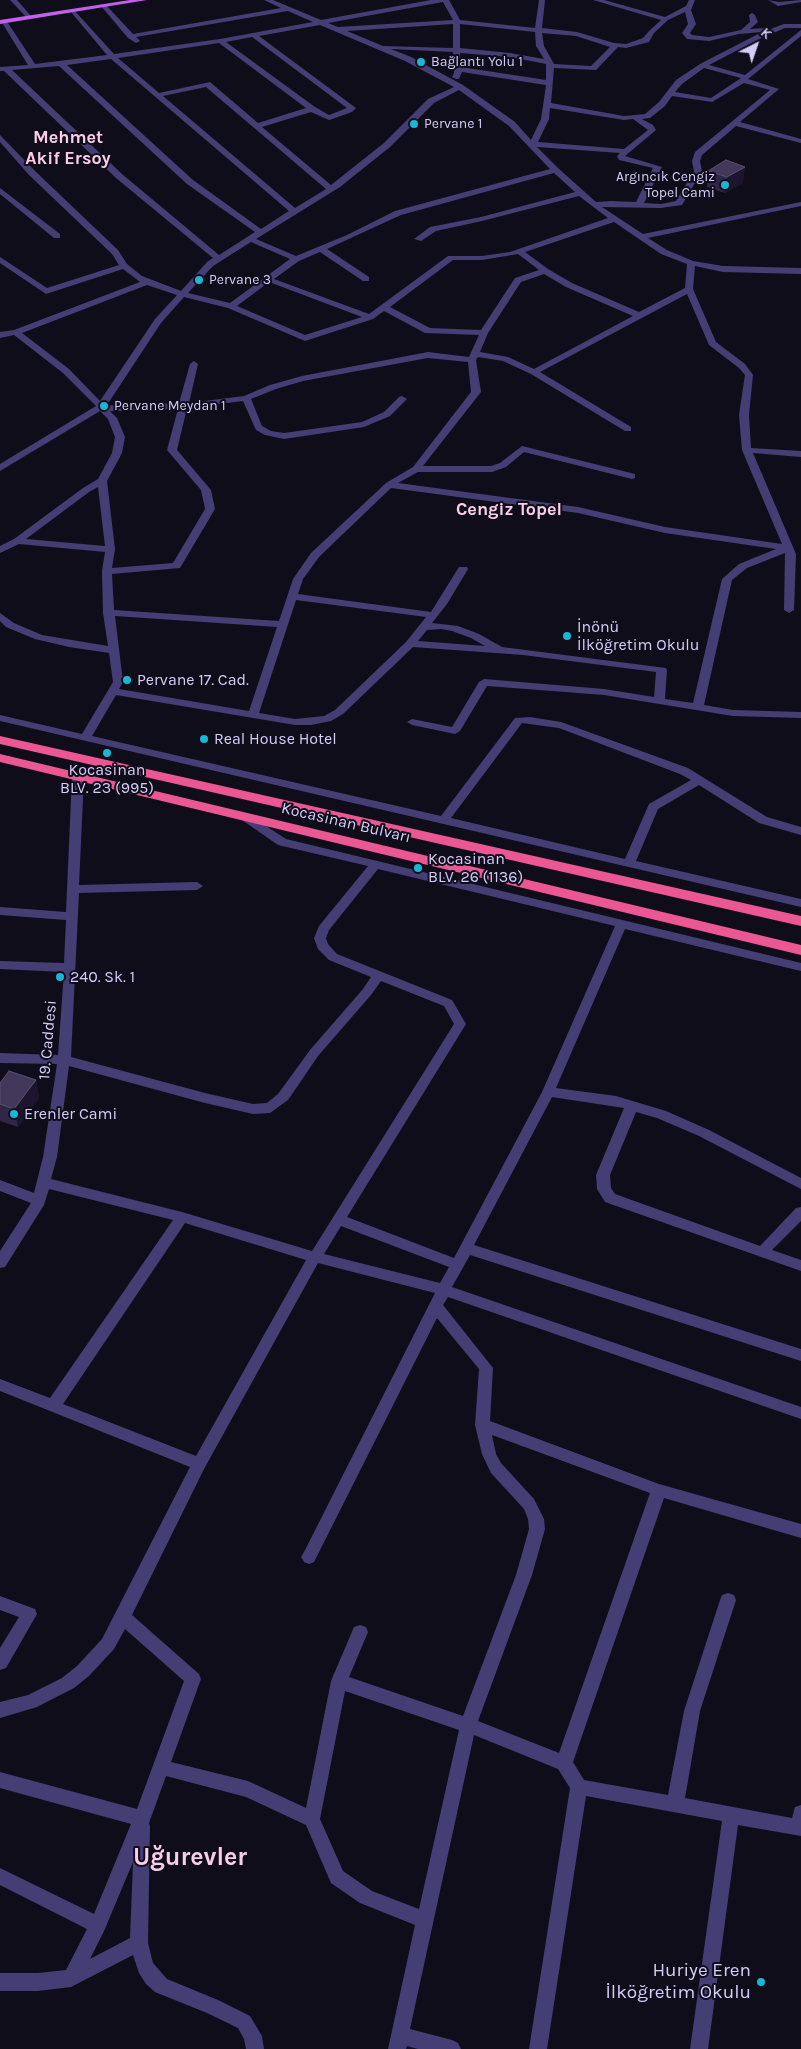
<!DOCTYPE html>
<html>
<head>
<meta charset="utf-8">
<style>
  body { margin:0 }
  #map { position:relative; width:801px; height:2049px; overflow:hidden; background:#100d1a; font-family:Karla,sans-serif }
  canvas { display:block }
  .north { position:absolute; left:731px; top:20px; width:50px; height:50px; -webkit-text-stroke:4px #100d1a; paint-order:stroke; rotate:41deg; font-size:14px; font-weight:700; line-height:20px; text-align:center; color:#d5cdf9 }
  .north::after { content:''; display:block; margin:auto; width:18px; height:22px; background:#d5cdf9; clip-path:polygon(50% 0,100% 100%,50% 72%,0 100%) }
</style>
</head>
<body>
<div id="map">
<canvas width="801" height="2049"></canvas>
<div class="north">K</div>
</div>
<script>
const ctx = document.querySelector('canvas').getContext('2d');
ctx.lineJoin = 'round';
const poly = rows => new Path2D(rows.map(r => 'M' + r).join(''));
function paint(path, color) { ctx.fillStyle = color; ctx.fill(path, 'evenodd'); }
function stroke(path, color, width, dash) { ctx.strokeStyle = color; ctx.lineWidth = width; ctx.lineCap = dash ? 'butt' : 'round'; ctx.setLineDash(dash || []); ctx.stroke(path); }
function label(font, color, halo, rows, align = 'center') {
  ctx.font = font + ' Karla,sans-serif'; ctx.lineWidth = 4; ctx.setLineDash([]); ctx.textBaseline = 'middle'; ctx.strokeStyle = halo; ctx.fillStyle = color; for (const [text, x, y, turn = 0] of rows) {
    ctx.save(); ctx.translate(x, y); ctx.rotate((+turn || 0) * Math.PI / 180); ctx.textAlign = isNaN(turn) ? turn : align; if (halo) ctx.strokeText(text, 0, 0); ctx.fillText(text, 0, 0); ctx.restore();
  }
}
paint(poly([
  [10,0,17,0,31,16,31,18,27,18,10,0],
  [264,0,273,0,321,20,431,0,449,0,460,20,535,28,539,0,545,0,542,28,577,32,614,43,626,44,643,38,649,31,661,20,593,0,604,0,665,17,686,6,689,0,695,0,691,10,696,24,690,33,692,35,709,37,741,30,750,22,749,15,752,13,755,15,758,22,750,29,765,28,768,30,784,24,801,24,801,28,785,28,757,40,709,65,745,75,801,30,801,36,748,79,779,89,740,122,801,139,801,143,736,126,702,155,700,161,702,171,682,205,661,208,602,207,643,234,801,202,801,206,648,238,667,250,693,261,723,266,801,268,801,274,723,272,695,266,693,289,716,342,745,364,753,375,749,415,751,448,801,451,801,457,753,453,796,554,794,610,789,613,784,610,785,553,747,568,732,580,704,705,733,710,801,712,801,718,733,716,604,695,487,686,460,731,455,734,412,725,407,722,412,719,452,727,479,682,484,679,604,689,654,697,656,672,523,655,413,647,343,714,331,721,311,725,295,725,116,695,92,736,441,816,515,718,530,717,561,722,688,768,767,817,801,827,801,835,759,823,699,785,658,809,636,861,801,899,801,907,0,721,0,715,82,734,113,682,109,653,69,647,35,639,6,627,0,621,0,613,14,623,42,635,108,646,103,613,102,571,105,552,19,544,0,553,0,546,14,539,83,488,98,479,112,453,115,437,108,419,100,411,0,471,0,464,96,406,63,373,14,335,0,338,0,332,14,330,140,282,123,269,46,294,0,263,0,257,47,288,119,265,112,254,29,175,0,142,0,135,35,171,118,250,127,264,142,276,181,291,207,262,213,258,116,178,4,71,0,71,0,67,28,65,1,21,6,20,35,64,107,55,71,12,71,10,73,9,114,54,220,39,313,22,288,11,136,37,140,41,136,43,128,38,101,6,106,5,133,34,281,8,264,0],
  [443,2,453,20,338,27,328,23,443,2],
  [685,12,688,24,682,33,687,39,709,41,739,34,762,32,700,64,676,80,659,102,645,114,624,116,551,103,554,68,596,70,618,47,626,48,649,42,654,33,668,20,685,12],
  [453,24,453,48,383,46,347,31,453,24],
  [460,24,535,32,536,46,544,59,510,53,460,48,460,24],
  [320,25,405,61,454,87,428,99,384,143,331,185,262,127,311,112,329,120,352,112,356,108,259,36,320,25],
  [542,33,576,36,610,47,591,66,554,64,544,46,542,33],
  [252,37,347,108,329,115,315,107,226,42,252,37],
  [219,43,306,108,258,123,210,82,159,93,118,58,219,43],
  [391,49,453,52,454,73,452,77,456,79,459,79,462,72,546,85,541,119,531,140,515,122,463,85,411,57,391,49],
  [460,53,510,57,546,64,546,80,461,67,460,53],
  [111,59,289,211,261,229,193,180,67,65,111,59],
  [59,66,187,184,255,232,219,255,122,174,12,70,59,66],
  [704,68,741,78,711,98,675,92,682,84,704,68],
  [744,83,770,90,695,152,692,161,694,171,676,201,661,204,644,203,662,167,625,156,656,130,653,125,642,119,650,118,665,106,672,96,712,102,744,83],
  [206,87,326,189,295,208,163,96,206,87],
  [459,90,509,126,550,169,395,211,347,235,296,256,256,239,340,187,390,147,434,103,459,90],
  [550,108,624,120,633,119,648,130,624,149,538,142,549,119,550,108],
  [537,147,620,153,617,156,619,160,653,168,636,202,611,201,596,202,558,168,537,147],
  [554,173,575,192,481,217,430,227,414,239,421,241,436,231,482,221,579,196,608,218,510,252,482,256,448,256,369,314,274,279,299,261,320,252,363,281,369,281,369,277,327,249,401,215,554,173],
  [614,222,661,254,687,264,685,288,639,312,572,283,548,269,525,252,614,222],
  [251,242,290,259,230,303,188,293,213,266,251,242],
  [518,254,539,270,515,278,481,330,430,328,390,307,453,260,482,260,518,254],
  [544,274,566,287,633,316,534,369,508,357,480,352,488,333,521,282,544,274],
  [269,282,362,317,305,335,237,306,269,282],
  [147,285,177,295,155,319,100,401,69,369,22,333,147,285],
  [687,294,709,345,739,368,745,375,739,415,742,450,782,544,665,527,578,507,398,483,418,472,492,472,506,467,524,452,632,479,635,478,635,474,522,446,500,463,491,466,423,466,481,392,476,360,478,357,503,361,531,374,625,431,631,431,631,427,540,372,687,294],
  [184,297,228,308,305,341,373,319,384,311,425,333,479,335,469,357,428,352,302,376,270,385,244,396,189,403,198,364,194,361,190,364,179,403,118,406,107,405,161,323,184,297],
  [428,358,468,362,471,392,413,467,386,483,311,553,293,579,279,621,114,610,112,574,180,568,215,509,211,490,177,450,187,408,243,401,256,430,265,435,284,439,364,427,390,416,407,399,402,396,399,397,384,412,362,422,284,433,271,431,262,426,251,399,276,389,303,381,428,358],
  [178,409,167,450,201,490,205,509,173,563,112,568,115,549,107,481,122,453,125,437,117,418,110,411,178,409],
  [98,487,105,546,26,539,89,492,98,487],
  [391,488,578,513,665,533,776,549,739,564,722,579,693,703,665,699,667,670,666,668,502,647,479,634,458,626,432,623,447,604,468,569,467,567,459,567,431,612,298,594,303,579,319,557,391,488],
  [296,600,426,617,406,642,335,710,324,716,295,719,259,713,296,600],
  [115,616,277,627,249,711,119,689,123,682,115,616],
  [441,629,452,631,471,638,485,646,418,641,427,630,441,629],
  [522,723,559,728,680,774,691,780,649,804,625,859,451,818,522,723],
  [768,0,779,2,801,0,801,2,778,6,768,0],
  [0,188,60,234,60,238,54,238,0,194,0,188],
  [78,773,84,777,79,885,197,882,203,886,197,890,79,893,71,1057,205,1093,253,1104,267,1103,278,1094,310,1050,363,989,371,977,329,960,318,949,314,938,319,926,368,866,278,845,242,820,240,817,242,814,246,813,286,839,801,963,801,971,625,929,556,1088,616,1096,666,1111,709,1130,801,1178,801,1189,699,1136,657,1118,636,1112,610,1175,611,1188,615,1194,760,1246,796,1208,801,1207,801,1221,772,1250,801,1260,801,1271,605,1202,597,1189,596,1175,624,1108,552,1097,474,1245,801,1349,801,1361,470,1255,452,1287,801,1407,801,1419,448,1297,443,1305,493,1368,490,1421,659,1484,801,1524,801,1538,664,1498,573,1762,584,1780,668,1795,684,1711,720,1600,722,1595,728,1593,734,1595,736,1600,700,1711,685,1798,792,1818,795,1807,801,1805,801,1836,738,1825,708,2049,690,2049,722,1821,586,1796,547,2049,529,2049,570,1788,558,1769,474,1735,410,2029,452,2040,458,2043,461,2049,418,2049,407,2046,406,2049,388,2049,415,1925,360,1903,331,1883,306,1825,246,1797,166,1776,149,1823,150,1826,148,1943,153,1963,167,1979,218,2000,250,2016,262,2036,264,2049,246,2049,244,2039,238,2028,207,2013,155,1992,146,1984,139,1973,133,1955,71,1987,38,1991,0,1991,0,1973,38,1973,66,1970,87,1929,0,1885,0,1868,94,1914,131,1824,0,1788,0,1772,137,1809,184,1681,125,1629,114,1649,89,1676,74,1688,37,1707,0,1718,0,1702,28,1695,62,1678,77,1666,102,1639,190,1467,0,1391,0,1379,50,1398,173,1220,49,1189,44,1205,5,1267,0,1268,0,1251,31,1203,0,1191,0,1180,34,1193,43,1157,57,1064,0,1063,0,1053,58,1055,64,972,0,969,0,961,64,963,66,920,0,915,0,907,66,912,72,777,78,773],
  [378,869,615,926,542,1092,454,1258,347,1217,466,1024,452,1000,337,954,328,944,326,938,329,930,378,869],
  [381,981,444,1006,454,1024,312,1251,182,1212,51,1179,57,1157,69,1066,205,1103,253,1114,270,1113,288,1100,318,1056,371,995,381,981],
  [185,1223,306,1260,196,1456,63,1404,185,1223],
  [341,1226,449,1267,440,1283,324,1254,341,1226],
  [318,1263,435,1293,304,1552,301,1557,304,1562,309,1564,314,1562,437,1318,479,1369,475,1425,482,1454,491,1473,524,1509,528,1519,529,1529,516,1575,463,1716,349,1677,368,1632,366,1627,360,1625,354,1627,331,1681,306,1808,248,1781,171,1762,201,1679,199,1674,132,1615,204,1469,318,1263],
  [492,1435,650,1493,559,1753,478,1721,532,1575,545,1529,544,1519,534,1499,501,1463,496,1454,492,1435],
  [345,1691,459,1730,419,1909,372,1891,343,1871,320,1819,345,1691],
  [133,1862,130,1938,90,1959,104,1931,133,1862],
  [0,1596,35,1609,37,1614,6,1668,0,1670,0,1648,19,1617,0,1610,0,1596]
]), '#443e74');
paint(poly([
  [130,0,147,0,0,24,0,20,130,0]
]), '#c161eb');
paint(poly([
  [0,736,801,916,801,926,0,744,0,736],
  [0,754,801,945,801,955,0,762,0,754]
]), '#ea5792');
paint(poly([
  [708,171,743,183,725,193,707,187],
  [36,1080,39,1098,18,1127,0,1121,0,1083]
]), '#302746');
paint(poly([
  [745,167,743,183,725,193,727,177],
  [36,1080,39,1098,18,1127,14,1109]
]), '#1c152d');
const building = poly([
  [726,160,745,167,727,177,708,171,726,160],
  [9,1071,36,1080,14,1109,0,1104,0,1083,9,1071]
]);
paint(building, '#42395a');
stroke(building, '#595073', 1);
for (const [x, y, r, color] of [
  [421,62,5,"#1bb6d6"],
  [414,124,5,"#1bb6d6"],
  [725,185,5,"#1bb6d6"],
  [199,280,5,"#1bb6d6"],
  [104,406,5,"#1bb6d6"],
  [567,636,5,"#1bb6d6"],
  [127,680,5,"#1bb6d6"],
  [204,739,5,"#1bb6d6"],
  [107,753,5,"#1bb6d6"],
  [418,868,5,"#1bb6d6"],
  [60,977,5,"#1bb6d6"],
  [14,1114,5,"#1bb6d6"],
  [761,1982,5,"#1bb6d6"]
]) { const dot = new Path2D(); dot.arc(x, y, r, 0, 2 * Math.PI); ctx.fillStyle = color; ctx.fill(dot); stroke(dot, '#100d1a', 2); }
label('14px', '#d5cdf9', '#100d1a', [
  ["Bağlantı Yolu 1",431,62],
  ["Pervane 1",424,124],
  ["Argıncık Cengiz",715,177,"right"],
  ["Topel Cami",715,193,"right"],
  ["Pervane 3",209,280],
  ["Pervane Meydan 1",114,406]
], 'left');
label('16px', '#d5cdf9', '#100d1a', [
  ["İnönü",577,627],
  ["İlköğretim Okulu",577,645],
  ["Pervane 17. Cad.",137,680],
  ["Real House Hotel",214,739],
  ["Kocasinan",107,770,"center"],
  ["BLV. 23 (995)",107,788,"center"],
  ["Kocasinan",428,859],
  ["BLV. 26 (1136)",428,877],
  ["240. Sk. 1",70,977],
  ["Erenler Cami",24,1114]
], 'left');
label('16px', '#d5cdf9', '#100d1a', [
  ["Kocasinan Bulvarı",346,823,13],
  ["19. Caddesi",48,1040,-85]
]);
label('bold 18px', '#f9cee6', '#100d1a', [
  ["Mehmet",68,138],
  ["Akif Ersoy",68,159],
  ["Cengiz Topel",509,510]
]);
label('19px', '#d5cdf9', '#100d1a', [
  ["Huriye Eren",751,1971],
  ["İlköğretim Okulu",751,1993]
], 'right');
label('bold 25px', '#f9cee6', '#100d1a', [
  ["Uğurevler",190,1858]
]);
</script>
</body>
</html>
